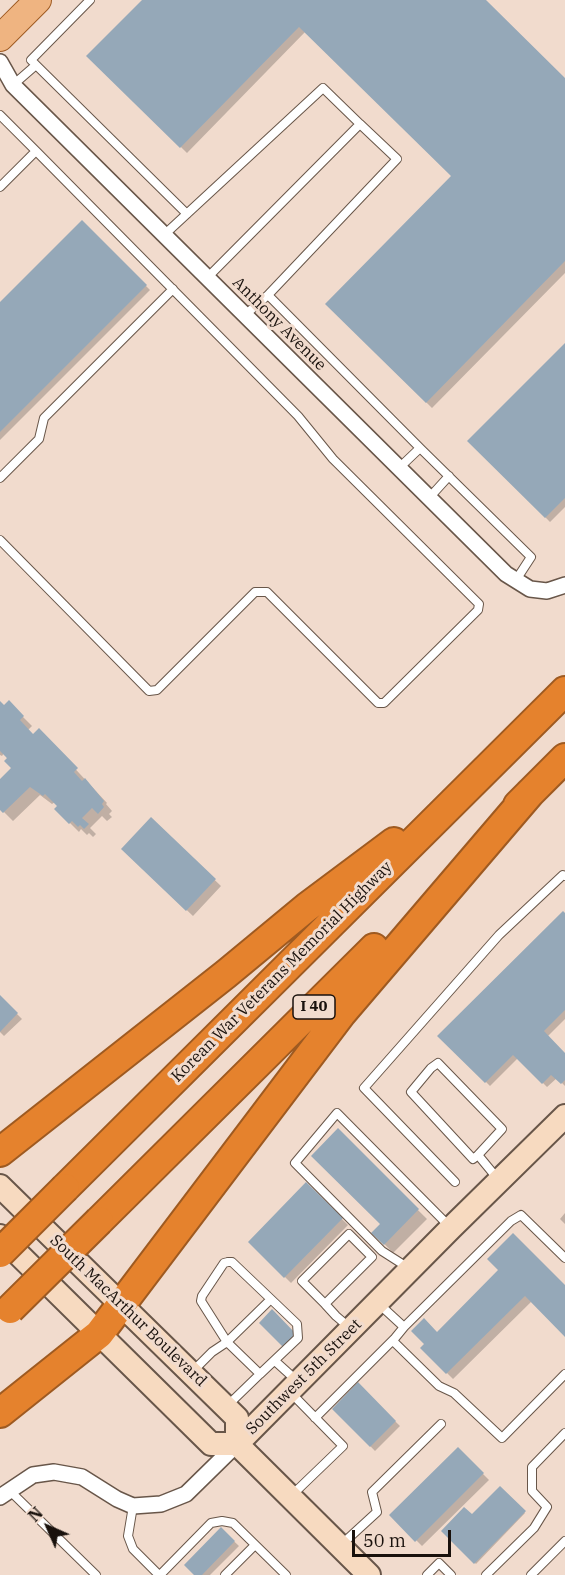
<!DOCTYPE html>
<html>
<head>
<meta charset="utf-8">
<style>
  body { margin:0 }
  #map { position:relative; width:565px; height:1575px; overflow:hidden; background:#f1dbcd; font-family:"IBM Plex Serif",serif }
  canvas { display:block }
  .north { position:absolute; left:18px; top:1497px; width:60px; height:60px; -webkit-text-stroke:4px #f1dbcd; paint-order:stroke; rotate:315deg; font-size:16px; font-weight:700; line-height:24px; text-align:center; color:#19110c }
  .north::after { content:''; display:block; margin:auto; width:21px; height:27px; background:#19110c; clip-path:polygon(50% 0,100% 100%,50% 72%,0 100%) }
  .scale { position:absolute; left:352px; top:1530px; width:99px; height:27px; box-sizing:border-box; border:3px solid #19110c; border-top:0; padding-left:8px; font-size:18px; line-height:21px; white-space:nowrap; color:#19110c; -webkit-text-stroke:4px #f1dbcd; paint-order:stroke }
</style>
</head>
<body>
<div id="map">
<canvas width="565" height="1575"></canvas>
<div class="north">N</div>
<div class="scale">50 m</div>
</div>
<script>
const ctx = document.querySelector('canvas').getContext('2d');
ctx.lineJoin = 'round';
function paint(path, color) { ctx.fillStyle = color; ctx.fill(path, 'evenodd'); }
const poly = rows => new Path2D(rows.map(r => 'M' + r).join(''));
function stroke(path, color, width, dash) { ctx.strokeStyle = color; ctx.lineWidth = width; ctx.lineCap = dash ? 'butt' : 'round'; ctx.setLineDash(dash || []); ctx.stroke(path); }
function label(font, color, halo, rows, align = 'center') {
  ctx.font = font + ' "IBM Plex Serif",serif'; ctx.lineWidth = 6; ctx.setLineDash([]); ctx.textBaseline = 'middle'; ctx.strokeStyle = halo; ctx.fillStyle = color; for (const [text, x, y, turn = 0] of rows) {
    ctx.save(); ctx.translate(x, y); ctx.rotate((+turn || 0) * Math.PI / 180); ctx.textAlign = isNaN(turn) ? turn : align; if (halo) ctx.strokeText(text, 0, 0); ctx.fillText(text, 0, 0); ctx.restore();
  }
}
paint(poly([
  [144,0,484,0,565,80,565,273,432,408,327,304,453,176,306,31,187,153,89,56],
  [82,222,150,290,0,440,0,304],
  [565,345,565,507,550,522,470,441],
  [0,703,4,707,9,703,32,726,28,730,33,736,39,730,107,803,106,804,112,811,109,814,112,817,107,821,102,816,90,828,96,834,93,837,89,833,87,835,81,829,79,832,56,809,59,806,55,802,52,804,40,795,13,821,0,808,0,781,13,768,4,753,2,756,0,755],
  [151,819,221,886,193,916,123,849],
  [565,915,565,1019,547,1037,565,1055,565,1086,557,1078,547,1087,518,1058,490,1086,440,1036],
  [0,997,22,1019,4,1036,0,1032],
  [338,1131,427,1219,393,1253,374,1233,382,1224],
  [306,1184,348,1225,291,1283,250,1242],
  [565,1213,565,1224,560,1219],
  [500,1270,565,1287,565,1335,532,1301,453,1379,422,1348],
  [358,1385,400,1426,375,1451,334,1409],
  [458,1449,489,1480,422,1546,391,1515],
  [500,1488,525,1513,476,1564,443,1531,472,1516],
  [221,1529,239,1546,210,1575,196,1575]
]), '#0003');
paint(poly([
  [142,0,486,0,565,78,565,261,426,403,325,304,451,176,299,27,180,148,86,56],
  [82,220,147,285,0,432,0,302],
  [565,343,565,498,545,518,467,441],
  [9,700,24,716,20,720,33,734,39,728,78,768,74,772,82,781,85,778,104,801,102,804,104,807,98,814,92,808,82,818,89,824,84,829,80,825,78,827,72,821,69,824,54,809,57,806,45,794,43,796,30,787,3,813,0,810,0,779,11,768,4,761,7,758,0,751,0,701,4,705],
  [151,817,216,879,186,911,121,849],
  [563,911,565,913,565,1010,544,1031,565,1053,565,1080,561,1084,551,1075,542,1084,513,1055,485,1083,437,1036],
  [0,995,18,1013,0,1032],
  [338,1128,419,1209,384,1245,371,1233,380,1224,311,1156],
  [306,1182,343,1218,284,1278,248,1242],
  [513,1233,565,1285,565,1337,525,1296,446,1374,420,1348,424,1344,411,1331,424,1318,437,1332,498,1270,487,1259],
  [272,1309,297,1335,284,1348,259,1323],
  [358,1382,396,1421,370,1447,332,1409],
  [458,1447,484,1473,415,1542,389,1515],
  [500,1486,526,1511,474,1564,441,1531,464,1507,472,1514],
  [221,1527,235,1541,202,1575,194,1575,184,1565]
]), '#95a8b8');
const lane = poly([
  [36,65,31,60,90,0],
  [13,85,36,65,187,214],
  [0,115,36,151,0,187],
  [360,124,397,159,268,295,420,448,399,468],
  [164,235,323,88,360,124,207,278],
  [245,315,268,295],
  [420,448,531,557,516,580],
  [0,478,39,439,44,418,173,289],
  [429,498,449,476],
  [0,540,149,691,157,690,255,592,267,592,378,703,384,703,478,610,479,604,333,459,298,416,36,151],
  [478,1155,473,1159,411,1092,431,1068,438,1063,502,1129,478,1155,497,1178],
  [455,1182,364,1088,499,935,563,875,565,876],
  [228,1262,232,1262,297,1324,298,1338,260,1374,227,1342,201,1301,202,1296,224,1263,228,1262],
  [407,1267,382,1251,295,1163,337,1113,450,1227],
  [325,1304,372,1257,349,1234,302,1281,325,1304,336,1316,350,1328],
  [404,1327,511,1221,521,1215,565,1258],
  [393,1341,439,1386,454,1393,502,1438,565,1374],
  [275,1361,296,1380],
  [192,1372,212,1352,227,1342,270,1300],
  [291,1393,343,1446,291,1496],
  [227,1406,260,1374],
  [315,1418,395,1338,404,1327,379,1304],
  [9,1490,96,1575],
  [133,1506,128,1536,133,1549,159,1575],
  [341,1545,377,1512,372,1492,441,1424],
  [160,1575,211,1523,222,1521,233,1523,286,1575],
  [225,1575,255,1545],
  [427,1575,439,1563,451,1575],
  [486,1575,534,1528,547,1507,532,1491,532,1467,565,1433],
  [531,1575,565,1541]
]);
const street = poly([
  [0,62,13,85,506,574,530,589,547,591,565,585],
  [0,1497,33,1475,54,1472,82,1477,117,1499,133,1506,161,1504,186,1494,237,1444]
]);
const secondary = poly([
  [0,1186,237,1418,237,1444],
  [0,1236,211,1444,237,1444,369,1575],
  [237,1444,451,1228,565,1116]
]);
const primary = poly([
  [0,38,38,0]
]);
const highway = poly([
  [518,805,565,758],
  [0,1152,226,974,307,907,394,842],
  [65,1188,565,691],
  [99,1221,374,948],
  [0,1413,99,1334,341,1014,530,793]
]);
stroke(lane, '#685649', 10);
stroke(street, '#685649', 18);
stroke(secondary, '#685649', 26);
stroke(primary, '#9e5a21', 28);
stroke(highway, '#9e5a21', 32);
stroke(lane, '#fff', 8);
stroke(street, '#fff', 15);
stroke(secondary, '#f7dac0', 22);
stroke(primary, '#efb481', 26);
stroke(highway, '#e5822d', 28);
const highwayBridge = poly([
  [0,1253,65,1188],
  [10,1309,99,1221]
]);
stroke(highwayBridge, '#9e5a21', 32, []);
stroke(highwayBridge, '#e5822d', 28);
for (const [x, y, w] of [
  [314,1007,42]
]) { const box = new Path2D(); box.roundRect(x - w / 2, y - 12, w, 24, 4.5); ctx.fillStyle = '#f1dbcd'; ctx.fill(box); stroke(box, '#19110c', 1.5); }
label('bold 15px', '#19110c', null, [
  ["I 40",314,1007]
]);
label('16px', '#19110c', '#f1dbcd', [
  ["Anthony Avenue",279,324,45],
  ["Korean War Veterans Memorial Highway",282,972,-45],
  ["South MacArthur Boulevard",128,1311,44],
  ["Southwest 5th Street",304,1377,-45]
]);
</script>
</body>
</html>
